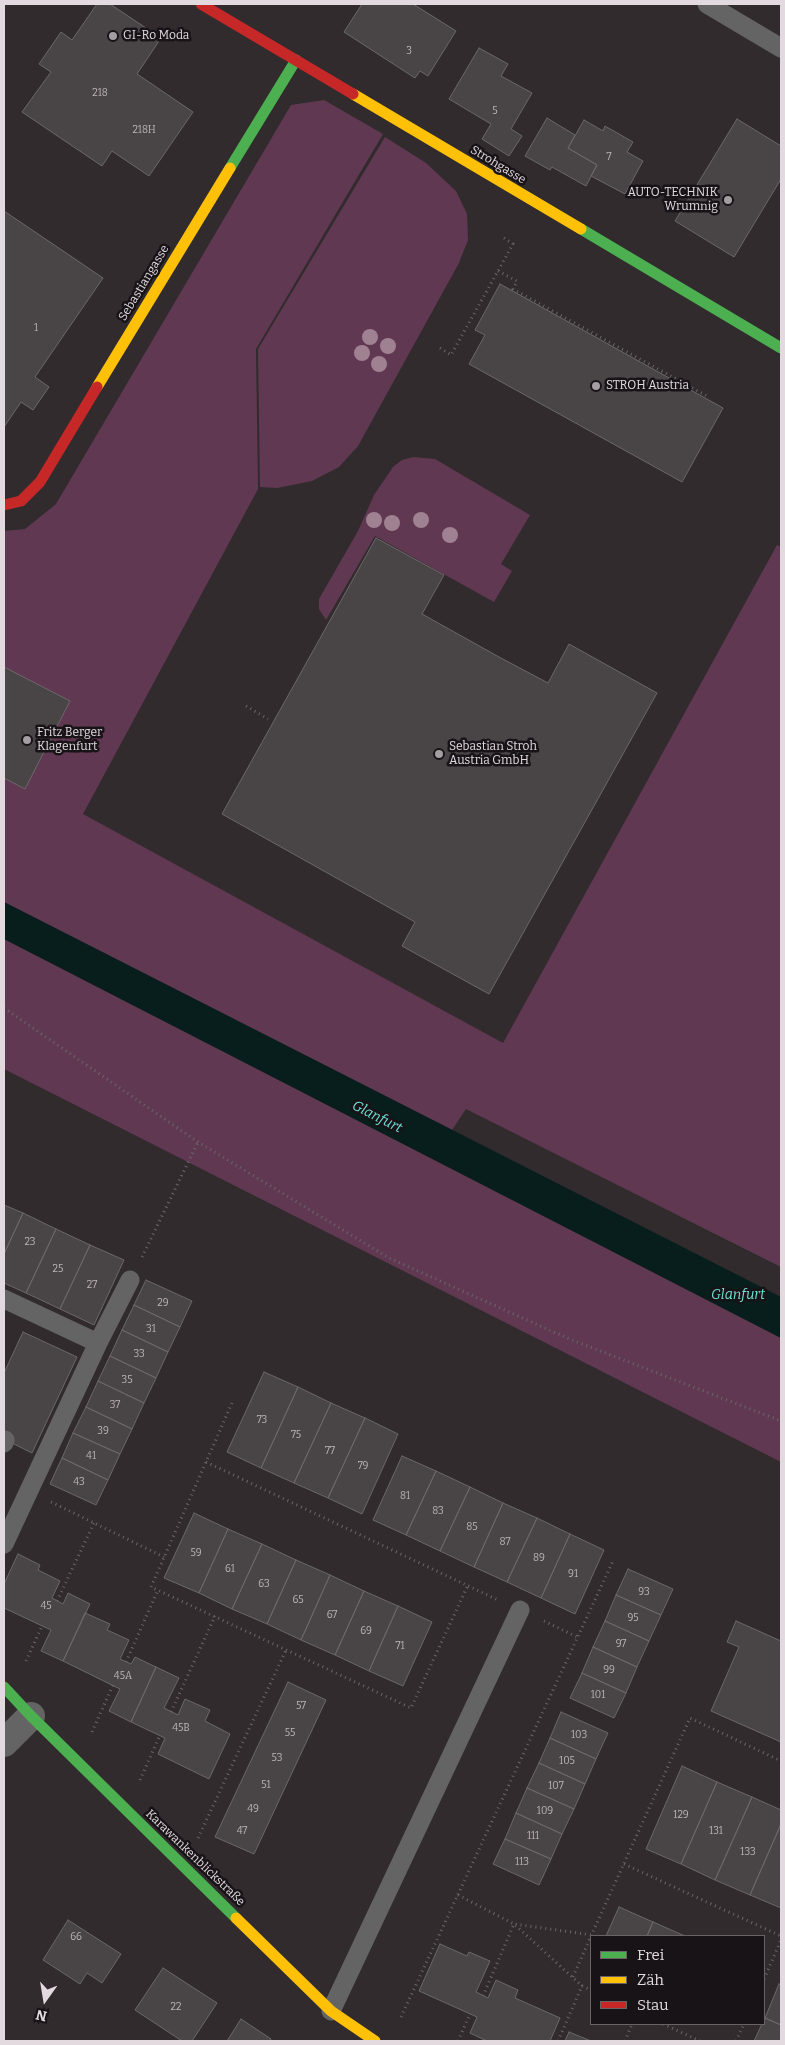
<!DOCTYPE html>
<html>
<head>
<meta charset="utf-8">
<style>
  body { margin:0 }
  #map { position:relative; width:785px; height:2045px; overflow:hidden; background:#312b2e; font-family:Bitter,serif }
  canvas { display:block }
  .frame { position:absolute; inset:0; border:5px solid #e2dadf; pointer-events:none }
  .legend { position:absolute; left:590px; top:1935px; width:175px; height:90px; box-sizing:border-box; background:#181316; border:1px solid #696366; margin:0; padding:6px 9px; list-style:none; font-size:15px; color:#e2dadf }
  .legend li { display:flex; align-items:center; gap:10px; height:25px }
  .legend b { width:25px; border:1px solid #696366 }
  .north { position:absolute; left:20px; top:1975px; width:50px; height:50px; -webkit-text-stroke:4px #181316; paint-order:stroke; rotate:193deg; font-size:14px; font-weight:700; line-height:20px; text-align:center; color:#e2dadf }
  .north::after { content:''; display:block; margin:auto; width:18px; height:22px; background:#e2dadf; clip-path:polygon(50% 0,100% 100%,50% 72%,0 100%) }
</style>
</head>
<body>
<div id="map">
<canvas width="785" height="2045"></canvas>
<div class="frame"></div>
<ul class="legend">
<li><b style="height:6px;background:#4caf50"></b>Frei</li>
<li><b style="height:6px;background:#ffc107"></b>Zäh</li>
<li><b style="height:6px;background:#c62828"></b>Stau</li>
</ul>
<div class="north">N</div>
</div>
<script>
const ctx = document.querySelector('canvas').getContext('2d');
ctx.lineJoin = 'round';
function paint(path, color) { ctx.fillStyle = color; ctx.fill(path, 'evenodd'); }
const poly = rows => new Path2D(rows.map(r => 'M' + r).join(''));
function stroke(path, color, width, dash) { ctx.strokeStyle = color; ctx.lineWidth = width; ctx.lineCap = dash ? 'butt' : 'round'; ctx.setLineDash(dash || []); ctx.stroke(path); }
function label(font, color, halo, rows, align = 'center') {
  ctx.font = font + ' Bitter,serif'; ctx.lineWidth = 5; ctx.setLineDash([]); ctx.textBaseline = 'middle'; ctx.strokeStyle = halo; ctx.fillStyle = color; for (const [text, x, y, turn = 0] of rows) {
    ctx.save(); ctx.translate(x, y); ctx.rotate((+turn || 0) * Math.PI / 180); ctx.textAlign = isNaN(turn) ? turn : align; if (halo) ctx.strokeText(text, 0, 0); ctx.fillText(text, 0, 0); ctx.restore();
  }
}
paint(poly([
  [324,100,383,134,256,349,258,489,83,814,503,1043,777,545,781,547,781,1267,466,1109,452,1130,4,902,4,531,25,529,56,504,291,105],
  [385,137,426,163,456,191,467,214,468,240,459,263,358,446,339,467,312,481,277,488,260,487,258,349],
  [413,457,435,459,530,515,501,564,512,571,494,602,375,536,326,620,319,609,319,599,358,531,374,495,393,467,402,460],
  [4,939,781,1338,781,1462,4,1069]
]), '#613851');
paint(poly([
  [4,902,781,1297,781,1338,4,939]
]), '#081e1d');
const building = poly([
  [97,4,110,4,161,38,137,74,193,112,149,176,112,151,102,166,22,112,51,72,39,64,61,32,72,40,97,4],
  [362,4,413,4,456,31,428,76,420,71,415,78,344,32,362,4],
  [479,48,508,64,501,76,532,93,511,129,522,136,509,156,482,139,491,124,449,99,479,48],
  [547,118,575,135,568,148,597,165,586,186,552,167,550,170,525,156,547,118],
  [737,119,781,146,781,179,734,257,675,221,737,119],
  [584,120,603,131,605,126,633,142,627,152,643,161,625,194,591,176,597,165,568,148,584,120],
  [4,211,103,278,35,377,49,387,33,410,21,402,4,427,4,211],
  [500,284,723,408,682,482,469,364,485,335,475,330,500,284],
  [376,538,444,575,422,614,499,657,548,683,569,644,657,693,489,994,402,946,415,922,222,814,376,538],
  [4,667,70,701,25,789,4,778,4,667],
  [4,1205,23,1213,4,1254,4,1205],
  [23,1213,56,1229,26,1293,4,1283,4,1254,23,1213],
  [56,1229,90,1245,60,1309,26,1293,56,1229],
  [90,1245,124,1260,94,1325,60,1309,90,1245],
  [146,1280,192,1301,180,1327,134,1305,146,1280],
  [134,1305,180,1327,168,1352,122,1330,134,1305],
  [122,1330,168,1352,156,1378,110,1356,122,1330],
  [23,1332,77,1357,32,1453,4,1439,4,1373,23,1332],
  [110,1356,156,1378,144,1403,98,1381,110,1356],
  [264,1372,298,1387,261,1468,227,1452,264,1372],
  [98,1381,144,1403,132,1429,86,1407,98,1381],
  [298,1387,331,1403,294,1483,261,1468,298,1387],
  [331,1403,365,1418,328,1498,294,1483,331,1403],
  [86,1407,132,1429,120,1454,73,1433,86,1407],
  [365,1418,398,1434,362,1514,328,1498,365,1418],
  [73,1433,120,1454,108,1480,62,1458,73,1433],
  [402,1456,436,1471,406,1535,373,1520,402,1456],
  [62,1458,108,1480,96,1505,50,1484,62,1458],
  [436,1471,470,1487,440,1551,406,1535,436,1471],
  [470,1487,503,1503,474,1567,440,1551,470,1487],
  [503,1503,537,1518,507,1582,474,1567,503,1503],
  [194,1513,228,1529,199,1593,164,1578,194,1513],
  [537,1518,570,1534,541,1598,507,1582,537,1518],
  [228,1529,262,1544,232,1609,199,1593,228,1529],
  [570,1534,604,1550,575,1614,541,1598,570,1534],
  [262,1544,296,1560,267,1624,232,1609,262,1544],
  [18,1554,40,1565,38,1570,60,1581,52,1598,63,1604,68,1593,90,1604,63,1661,41,1651,51,1630,4,1608,4,1584,18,1554],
  [296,1560,330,1575,301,1640,267,1624,296,1560],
  [628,1569,673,1589,661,1615,616,1595,628,1569],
  [330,1575,364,1591,335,1655,301,1640,330,1575],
  [364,1591,398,1606,369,1671,335,1655,364,1591],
  [616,1595,661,1615,649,1641,605,1621,616,1595],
  [398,1606,432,1622,403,1686,369,1671,398,1606],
  [85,1613,110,1624,107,1630,129,1640,120,1659,131,1664,135,1657,156,1667,131,1722,109,1711,120,1689,63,1661,85,1613],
  [605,1621,649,1641,637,1667,593,1647,605,1621],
  [736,1621,781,1641,781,1742,711,1711,739,1647,727,1642,736,1621],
  [593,1647,637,1667,626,1693,582,1673,593,1647],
  [156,1667,179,1678,164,1708,178,1715,185,1699,210,1710,205,1721,230,1734,209,1779,158,1754,165,1738,131,1722,156,1667],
  [582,1673,626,1693,614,1718,570,1698,582,1673],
  [288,1682,326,1700,254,1854,215,1837,288,1682],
  [561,1712,608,1733,596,1759,550,1738,561,1712],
  [550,1738,596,1759,585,1784,539,1763,550,1738],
  [539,1763,585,1784,574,1809,527,1788,539,1763],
  [682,1766,717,1782,681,1864,646,1849,682,1766],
  [717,1782,752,1797,715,1880,681,1864,717,1782],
  [527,1788,574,1809,562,1834,516,1813,527,1788],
  [752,1797,781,1810,781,1824,750,1895,715,1880,752,1797],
  [516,1813,562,1834,551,1859,505,1839,516,1813],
  [781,1824,781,1908,750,1895,781,1824],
  [505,1839,551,1859,539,1885,493,1864,505,1839],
  [619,1907,653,1922,647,1936,606,1936,619,1907],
  [68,1920,121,1954,102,1983,87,1973,80,1984,43,1960,68,1920],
  [653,1922,685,1936,647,1936,653,1922],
  [440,1944,467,1956,469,1952,490,1961,476,1992,488,1998,496,1980,518,1990,515,1998,560,2018,550,2041,487,2041,470,2033,477,2017,419,1991,440,1944],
  [163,1968,217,2003,192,2041,182,2041,135,2010,163,1968],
  [779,1984,781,1985,781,2025,765,2018,779,1984],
  [765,2018,781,2025,781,2041,754,2041,762,2024,764,2024,765,2018],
  [241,2019,271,2039,270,2041,227,2041,241,2019],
  [569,2032,591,2041,565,2041,569,2032]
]);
paint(building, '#494446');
stroke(building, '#6c676a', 1);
stroke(poly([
  [498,271,517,281,513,289,707,396],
  [440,348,451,355,513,244,501,236],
  [246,706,268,719],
  [4,1008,198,1142,389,1258,567,1338,781,1421],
  [142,1257,198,1142],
  [232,1403,151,1587,411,1708,468,1585],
  [206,1462,498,1600],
  [51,1502,164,1557],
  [57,1601,94,1523],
  [544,1621,577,1637],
  [26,1661,42,1626],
  [126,1662,158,1590],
  [171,1712,215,1616],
  [92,1732,113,1685],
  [140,1780,160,1735],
  [198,1838,286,1650],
  [624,1864,781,1936],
  [458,1895,514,1924,582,1986],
  [591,1936,690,1718,781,1761],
  [573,1977,591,1936],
  [764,1979,781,1940],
  [483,1996,514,1924,592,1935],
  [401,2017,613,1561],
  [663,2024,700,2041],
  [458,2041,470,2014],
  [558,2041,582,1986,591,1990],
  [625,2041,632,2024],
  [736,2041,744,2024]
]), '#69676a', 3, [1, 4]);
stroke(poly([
  [707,4,781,48],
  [4,1299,98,1343],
  [4,1443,5,1440],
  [4,1544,98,1343,130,1280],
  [331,2011,520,1610]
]), '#646465', 19);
stroke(poly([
  [4,1743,31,1716]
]), '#646465', 28);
stroke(poly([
  [230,168,296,60],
  [581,229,781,348],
  [4,1687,31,1716,236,1918]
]), '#4caf50', 11);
stroke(poly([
  [353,94,581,229],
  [97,387,230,168],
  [236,1918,331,2011,375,2041]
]), '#ffc107', 11);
stroke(poly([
  [201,4,353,94],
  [4,505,21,501,40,482,97,387]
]), '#c62828', 11);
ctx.fillStyle = '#9f8192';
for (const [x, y] of [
  [370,337],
  [388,346],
  [362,353],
  [379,364],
  [374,520],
  [421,520],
  [392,523],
  [450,535]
]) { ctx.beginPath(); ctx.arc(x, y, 8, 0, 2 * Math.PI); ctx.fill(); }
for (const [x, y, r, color] of [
  [113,36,5,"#a49da1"],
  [728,200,5,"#a49da1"],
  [596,386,5,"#a49da1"],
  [27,740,5,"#a49da1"],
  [439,754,5,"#a49da1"]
]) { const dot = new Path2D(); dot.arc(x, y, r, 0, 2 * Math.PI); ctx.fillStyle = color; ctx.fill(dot); stroke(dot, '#181316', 2); }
label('10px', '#bcb4b9', null, [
  ["3",409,51],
  ["218",100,93],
  ["5",495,111],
  ["218H",144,130],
  ["7",609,157],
  ["1",36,328],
  ["23",30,1242],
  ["25",58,1269],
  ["27",92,1285],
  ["29",163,1303],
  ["31",151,1329],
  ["33",139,1354],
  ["35",127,1380],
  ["37",115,1405],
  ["73",262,1420],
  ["39",103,1431],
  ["75",296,1435],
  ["77",330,1451],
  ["41",91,1456],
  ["79",363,1466],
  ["43",79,1482],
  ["81",405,1496],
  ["83",438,1511],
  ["85",472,1527],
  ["87",505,1542],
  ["59",196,1553],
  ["89",539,1558],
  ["61",230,1569],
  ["91",573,1574],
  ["63",264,1584],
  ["93",644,1592],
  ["65",298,1600],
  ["45",46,1606],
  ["67",332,1615],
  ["95",633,1618],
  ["69",366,1631],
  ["97",621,1644],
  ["71",400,1646],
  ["99",609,1670],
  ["45A",123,1676],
  ["101",598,1695],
  ["57",301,1706],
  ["45B",181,1728],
  ["55",290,1733],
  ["103",579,1735],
  ["53",277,1758],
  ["105",567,1761],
  ["51",266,1785],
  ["107",556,1786],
  ["49",253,1809],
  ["109",545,1811],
  ["129",681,1815],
  ["47",242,1831],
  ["131",716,1831],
  ["111",533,1836],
  ["133",748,1852],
  ["113",522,1862],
  ["66",76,1937],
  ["22",176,2007]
]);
label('12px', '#e2dadf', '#181316', [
  ["GI-Ro Moda",123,36],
  ["AUTO-TECHNIK",718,193,"right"],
  ["Wrumnig",718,207,"right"],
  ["STROH Austria",606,386],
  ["Fritz Berger",37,733],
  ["Klagenfurt",37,747],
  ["Sebastian Stroh",449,747],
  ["Austria GmbH",449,761]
], 'left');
label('12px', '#e2dadf', '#181316', [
  ["Strohgasse",498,165,31],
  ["Sebastiangasse",144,283,-59],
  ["Karawankenblickstraße",195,1858,44]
]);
label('italic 14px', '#6be3d8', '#181316', [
  ["Glanfurt",377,1117,27],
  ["Glanfurt",738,1295]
]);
</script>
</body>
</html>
